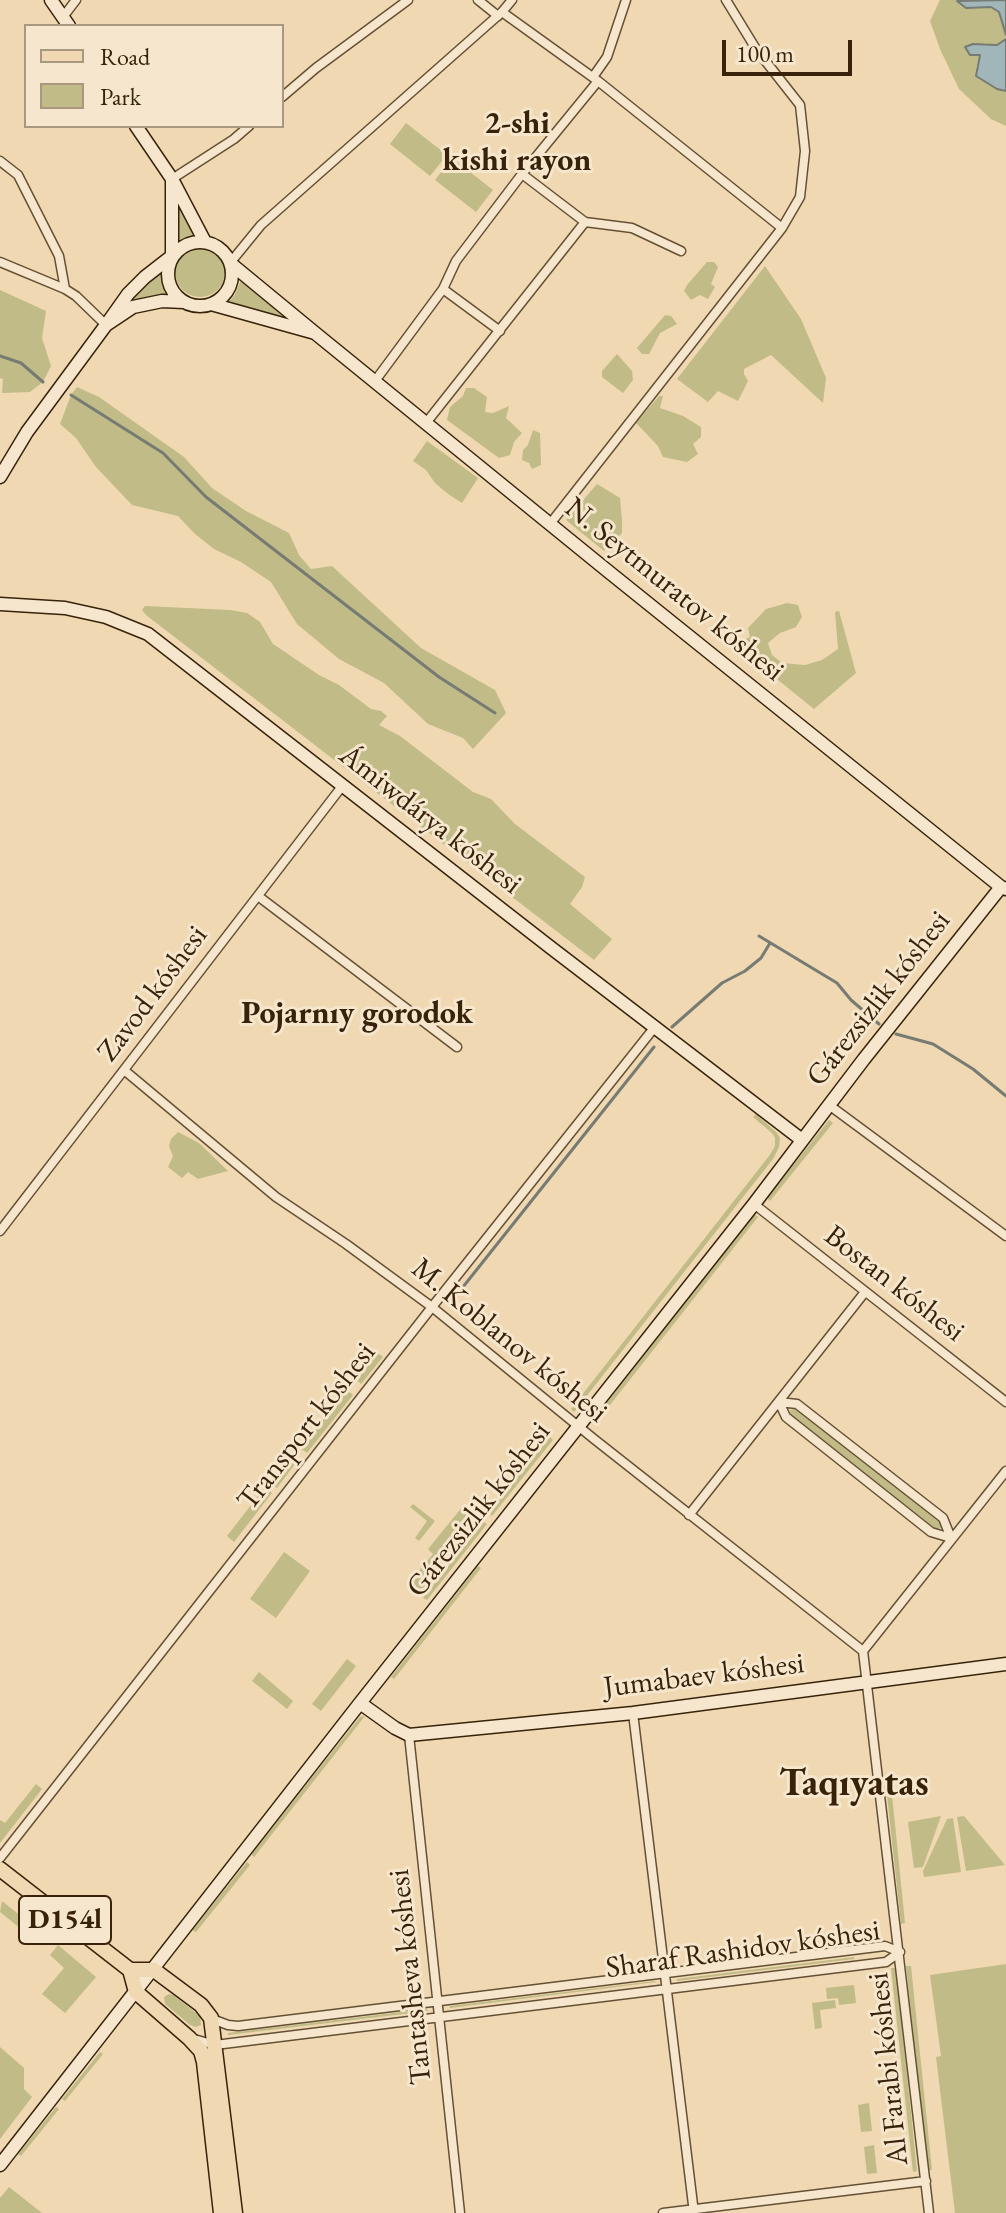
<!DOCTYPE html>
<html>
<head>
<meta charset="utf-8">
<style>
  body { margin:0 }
  #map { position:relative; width:1006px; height:2213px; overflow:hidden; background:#efd8b2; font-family:"EB Garamond",serif }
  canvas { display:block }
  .legend { position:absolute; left:24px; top:24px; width:260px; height:104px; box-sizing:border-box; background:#f5e6cd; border:2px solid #a9987f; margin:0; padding:10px 14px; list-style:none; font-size:24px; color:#38230a }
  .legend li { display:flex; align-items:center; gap:16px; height:40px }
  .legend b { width:40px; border:2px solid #a9987f }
  .scale { position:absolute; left:722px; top:40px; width:130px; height:36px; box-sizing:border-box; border:4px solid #38230a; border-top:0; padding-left:10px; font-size:24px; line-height:28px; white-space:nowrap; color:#38230a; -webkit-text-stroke:6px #f5e6cd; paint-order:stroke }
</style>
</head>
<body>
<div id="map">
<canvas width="1006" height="2213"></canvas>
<ul class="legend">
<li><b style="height:10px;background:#efd8b2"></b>Road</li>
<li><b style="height:22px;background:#c1bc87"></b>Park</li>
</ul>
<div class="scale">100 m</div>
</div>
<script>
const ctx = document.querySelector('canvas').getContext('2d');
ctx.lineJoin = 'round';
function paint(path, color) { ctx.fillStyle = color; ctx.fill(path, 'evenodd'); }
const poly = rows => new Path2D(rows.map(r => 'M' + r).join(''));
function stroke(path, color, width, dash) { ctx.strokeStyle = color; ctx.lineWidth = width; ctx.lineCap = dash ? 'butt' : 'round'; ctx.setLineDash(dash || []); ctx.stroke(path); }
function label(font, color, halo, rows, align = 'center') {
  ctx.font = font + ' "EB Garamond",serif'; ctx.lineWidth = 6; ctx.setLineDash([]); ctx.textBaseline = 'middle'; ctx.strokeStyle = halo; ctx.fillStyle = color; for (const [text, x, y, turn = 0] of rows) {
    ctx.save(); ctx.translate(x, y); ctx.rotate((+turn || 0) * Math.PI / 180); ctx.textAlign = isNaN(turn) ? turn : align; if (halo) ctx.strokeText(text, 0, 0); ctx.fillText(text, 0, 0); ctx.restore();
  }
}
paint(poly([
  [940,0,958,0,966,8,991,7,999,12,1004,23,1006,39,997,46,984,43,976,68,997,89,1006,91,1006,126,991,119,959,89,940,49,930,21],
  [406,123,447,155,430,176,390,144],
  [452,158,493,190,476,212,435,180],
  [177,195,200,238,182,242,176,246],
  '175 272a25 25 0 1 1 50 0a25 25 0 1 1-50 0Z',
  [707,262,714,262,718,267,711,284,715,287,708,299,700,295,691,300,684,291,687,285],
  [765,266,801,319,826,378,823,403,771,355,744,369,744,374,748,381,738,401,718,391,708,402,677,379],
  [163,268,163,281,171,297,127,305,138,291],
  [242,278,287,319,227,303,234,296],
  [0,290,46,311,42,338,51,366,43,382,30,392,2,393,3,379,0,378],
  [665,315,671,316,677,324,660,333,649,354,642,354,637,348],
  [617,354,632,371,633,380,623,393,602,377,602,371],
  [77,387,99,397,184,457,212,488,246,511,289,533,299,555,311,569,332,566,421,648,495,690,506,713,473,749,463,738,428,724,384,683,339,659,297,624,271,582,241,562,214,549,195,534,178,516,132,505,96,467,76,438,60,424,71,395],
  [466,388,474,388,487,397,485,412,493,413,509,406,506,418,522,433,514,442,510,455,499,458,447,420,450,407,463,396],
  [659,396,663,396,660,408,683,416,701,427,701,437,693,444,698,454,687,462,663,457,658,446,636,423],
  [533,430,540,433,541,465,532,469,529,463,522,460,523,450,528,445],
  [427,441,478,478,462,503,448,494,435,483,426,470,413,461],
  [597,484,620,498,622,521,622,533,604,551,566,520],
  [787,603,798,605,802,617,796,627,780,633,768,643,772,655,782,663,805,665,822,660,838,649,835,612,839,611,856,673,814,709,741,650,743,640,750,637,748,628,766,609],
  [145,606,230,610,247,613,260,622,273,644,319,675,339,685,371,709,381,711,387,716,379,725,400,736,473,792,491,799,515,824,585,877,582,887,570,904,612,939,594,960,146,615,142,610],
  [756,1114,777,1133,780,1138,779,1147,773,1159,574,1412,571,1409,769,1156,775,1146,775,1138,772,1133,753,1117],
  [829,1120,833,1123,770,1201,767,1198],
  [178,1132,199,1143,228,1171,198,1179,188,1172,182,1178,168,1167,173,1156,169,1146,171,1139],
  [754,1214,758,1217,595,1424,592,1422],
  [375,1351,383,1357,361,1384,354,1378],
  [347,1390,353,1395,307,1453,300,1448],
  [796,1409,941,1523,941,1528,936,1529,791,1416,790,1410],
  [550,1437,553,1440,492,1516,489,1513],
  [291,1455,298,1460,277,1488,269,1482],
  [265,1487,272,1493,234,1542,227,1536],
  [413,1504,435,1521,419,1541,415,1538,427,1521,410,1507],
  [463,1506,479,1519,420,1592,409,1583,433,1554,428,1549],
  [484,1522,487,1524,427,1600,423,1598],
  [284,1552,310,1571,276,1618,250,1599],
  [478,1566,481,1568,394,1679,391,1677],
  [347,1659,356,1666,321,1711,312,1704],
  [259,1672,293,1701,287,1709,252,1681],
  [365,1716,254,1857,251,1854,360,1717],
  [36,1784,42,1789,0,1843,0,1820,5,1823],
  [891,1785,905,1923,901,1924,886,1786],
  [941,1816,923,1867,914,1868,908,1822],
  [964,1816,1005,1865,966,1871,957,1817],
  [953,1818,961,1872,924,1877,923,1871,947,1819],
  [247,1862,250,1865,196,1932,192,1930],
  [2,1901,47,1937,41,1945,0,1912],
  [58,1945,96,1977,65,2013,42,1994,64,1968,50,1955],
  [854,1957,854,1959,677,1981,677,1979],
  [1006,1964,1006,2213,955,2213,936,2057,941,2056,930,1975],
  [906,1966,911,1966,932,2170,928,2170],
  [891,1968,896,1968,917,2171,913,2172],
  [655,1981,656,1982,450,2008,450,2006],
  [854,1985,856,2003,839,2005,838,1998,827,1999,826,1988],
  [169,1994,173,1995,200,2016,201,2025,196,2027,190,2025,165,2004,164,1997],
  [835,2000,836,2008,820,2010,822,2028,815,2029,812,2003],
  [427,2009,428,2011,228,2035,228,2033],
  [0,2047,24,2068,24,2089,32,2097,0,2139],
  [100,2052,103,2054,65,2101,62,2099],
  [869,2103,872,2131,861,2132,858,2105],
  [56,2107,59,2109,21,2156,18,2154],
  [874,2145,877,2173,867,2174,864,2147],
  [9,2187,42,2213,0,2213,0,2198]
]), '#c1bc87');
const water = poly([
  [1006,0,1006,35,999,12,991,7,966,8,957,1,1006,0],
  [1006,39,1006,91,997,89,976,76,980,55,970,55,965,47,973,44,997,45,1006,39]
]);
paint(water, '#a0b6b9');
stroke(water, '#767b73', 2);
stroke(poly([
  [0,356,21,363,43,382],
  [71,395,163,453,206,497,439,677,495,713],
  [759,936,837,983,851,1000,879,1024],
  [672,1027,722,983,745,971,761,958,770,943],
  [896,1034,933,1044,973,1069,1006,1096],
  [451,1302,654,1047]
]), '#767b73', 3);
const street = poly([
  [478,0,498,16],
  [502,12,598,81,782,228],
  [63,17,76,0],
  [593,77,607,57,626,0],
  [282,97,316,68,408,0],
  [0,161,18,175,59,256,65,289],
  [522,174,585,222,632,228,681,251],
  [172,179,234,139,249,126],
  [0,262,65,289,76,296,106,325],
  [230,263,261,225,502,12,512,0],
  [443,289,500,331],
  [375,381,443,289,456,261,522,174,598,81],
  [426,423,585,222],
  [550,524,782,228,800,197,805,151,800,105,756,49,726,0],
  [258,896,457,1047],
  [124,1070,276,1197,346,1244,432,1307,594,1439,863,1651],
  [829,1105,1006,1236],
  [754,1204,1006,1402],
  [0,1231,343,785],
  [779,1402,797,1404,943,1518,951,1538,931,1532,786,1417,779,1402],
  [689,1515,865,1292],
  [863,1651,929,2213],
  [863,1651,1006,1471],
  [633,1713,694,2213],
  [409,1735,460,2213],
  [0,1858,432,1307,654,1028],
  [212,2019,228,2025,238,2026,885,1946,900,1952],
  [194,2039,215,2045,886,1962,900,1952],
  [663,2213,926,2181]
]);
const secondary = poly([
  [51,0,69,26],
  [136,126,172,179],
  '168 274a32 32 0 1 1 64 0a32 32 0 1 1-64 0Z',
  [184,302,162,301,133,307,106,325,128,294,145,277,172,256,172,179,205,242],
  [211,304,315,333,230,263],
  [315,333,609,572,1001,887,1006,889],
  [0,477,27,432,106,325],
  [0,604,65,608,106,617,148,634,550,947,802,1140],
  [360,1703,395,1728,409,1735,633,1713,1006,1664],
  [0,2165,360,1703,754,1204,864,1059,1001,887]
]);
const primary = poly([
  [0,1869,130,1970],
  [130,1970,154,1970,201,2005,211,2018,235,2213],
  [130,1970,136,1992,189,2038,201,2051,204,2062,221,2213]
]);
stroke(street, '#665034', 11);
stroke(secondary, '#38230a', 15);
stroke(primary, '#38230a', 17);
stroke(street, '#f5e6cd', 8);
stroke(secondary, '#f5e6cd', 12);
stroke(primary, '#efd8b2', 14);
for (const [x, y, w] of [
  [65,1920,92]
]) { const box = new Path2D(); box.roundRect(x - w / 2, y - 24, w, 48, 6); ctx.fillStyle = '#f5e6cd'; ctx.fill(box); stroke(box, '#38230a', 2); }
label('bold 28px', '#38230a', null, [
  ["D154l",65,1920]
]);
label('30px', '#38230a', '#f5e6cd', [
  ["N. Seytmuratov kóshesi",674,590,39],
  ["Ámiwdárya kóshesi",430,820,38],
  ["Zavod kóshesi",153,994,-53],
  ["Gárezsizlik kóshesi",879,999,-52],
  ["Bostan kóshesi",894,1284,38],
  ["M. Koblanov kóshesi",509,1341,39],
  ["Transport kóshesi",307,1427,-52],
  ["Gárezsizlik kóshesi",479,1510,-52],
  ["Jumabaev kóshesi",704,1676,-7],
  ["Sharaf Rashidov kóshesi",743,1950,-8],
  ["Tantasheva kóshesi",411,1977,-96],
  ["Al Farabi kóshesi",889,2069,-96]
]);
label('bold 32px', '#38230a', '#f5e6cd', [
  ["2-shi",517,124],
  ["kishi rayon",517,161],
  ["Pojarnıy gorodok",357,1014]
]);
label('bold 38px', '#38230a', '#f5e6cd', [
  ["Taqıyatas",854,1785]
]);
</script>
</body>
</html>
